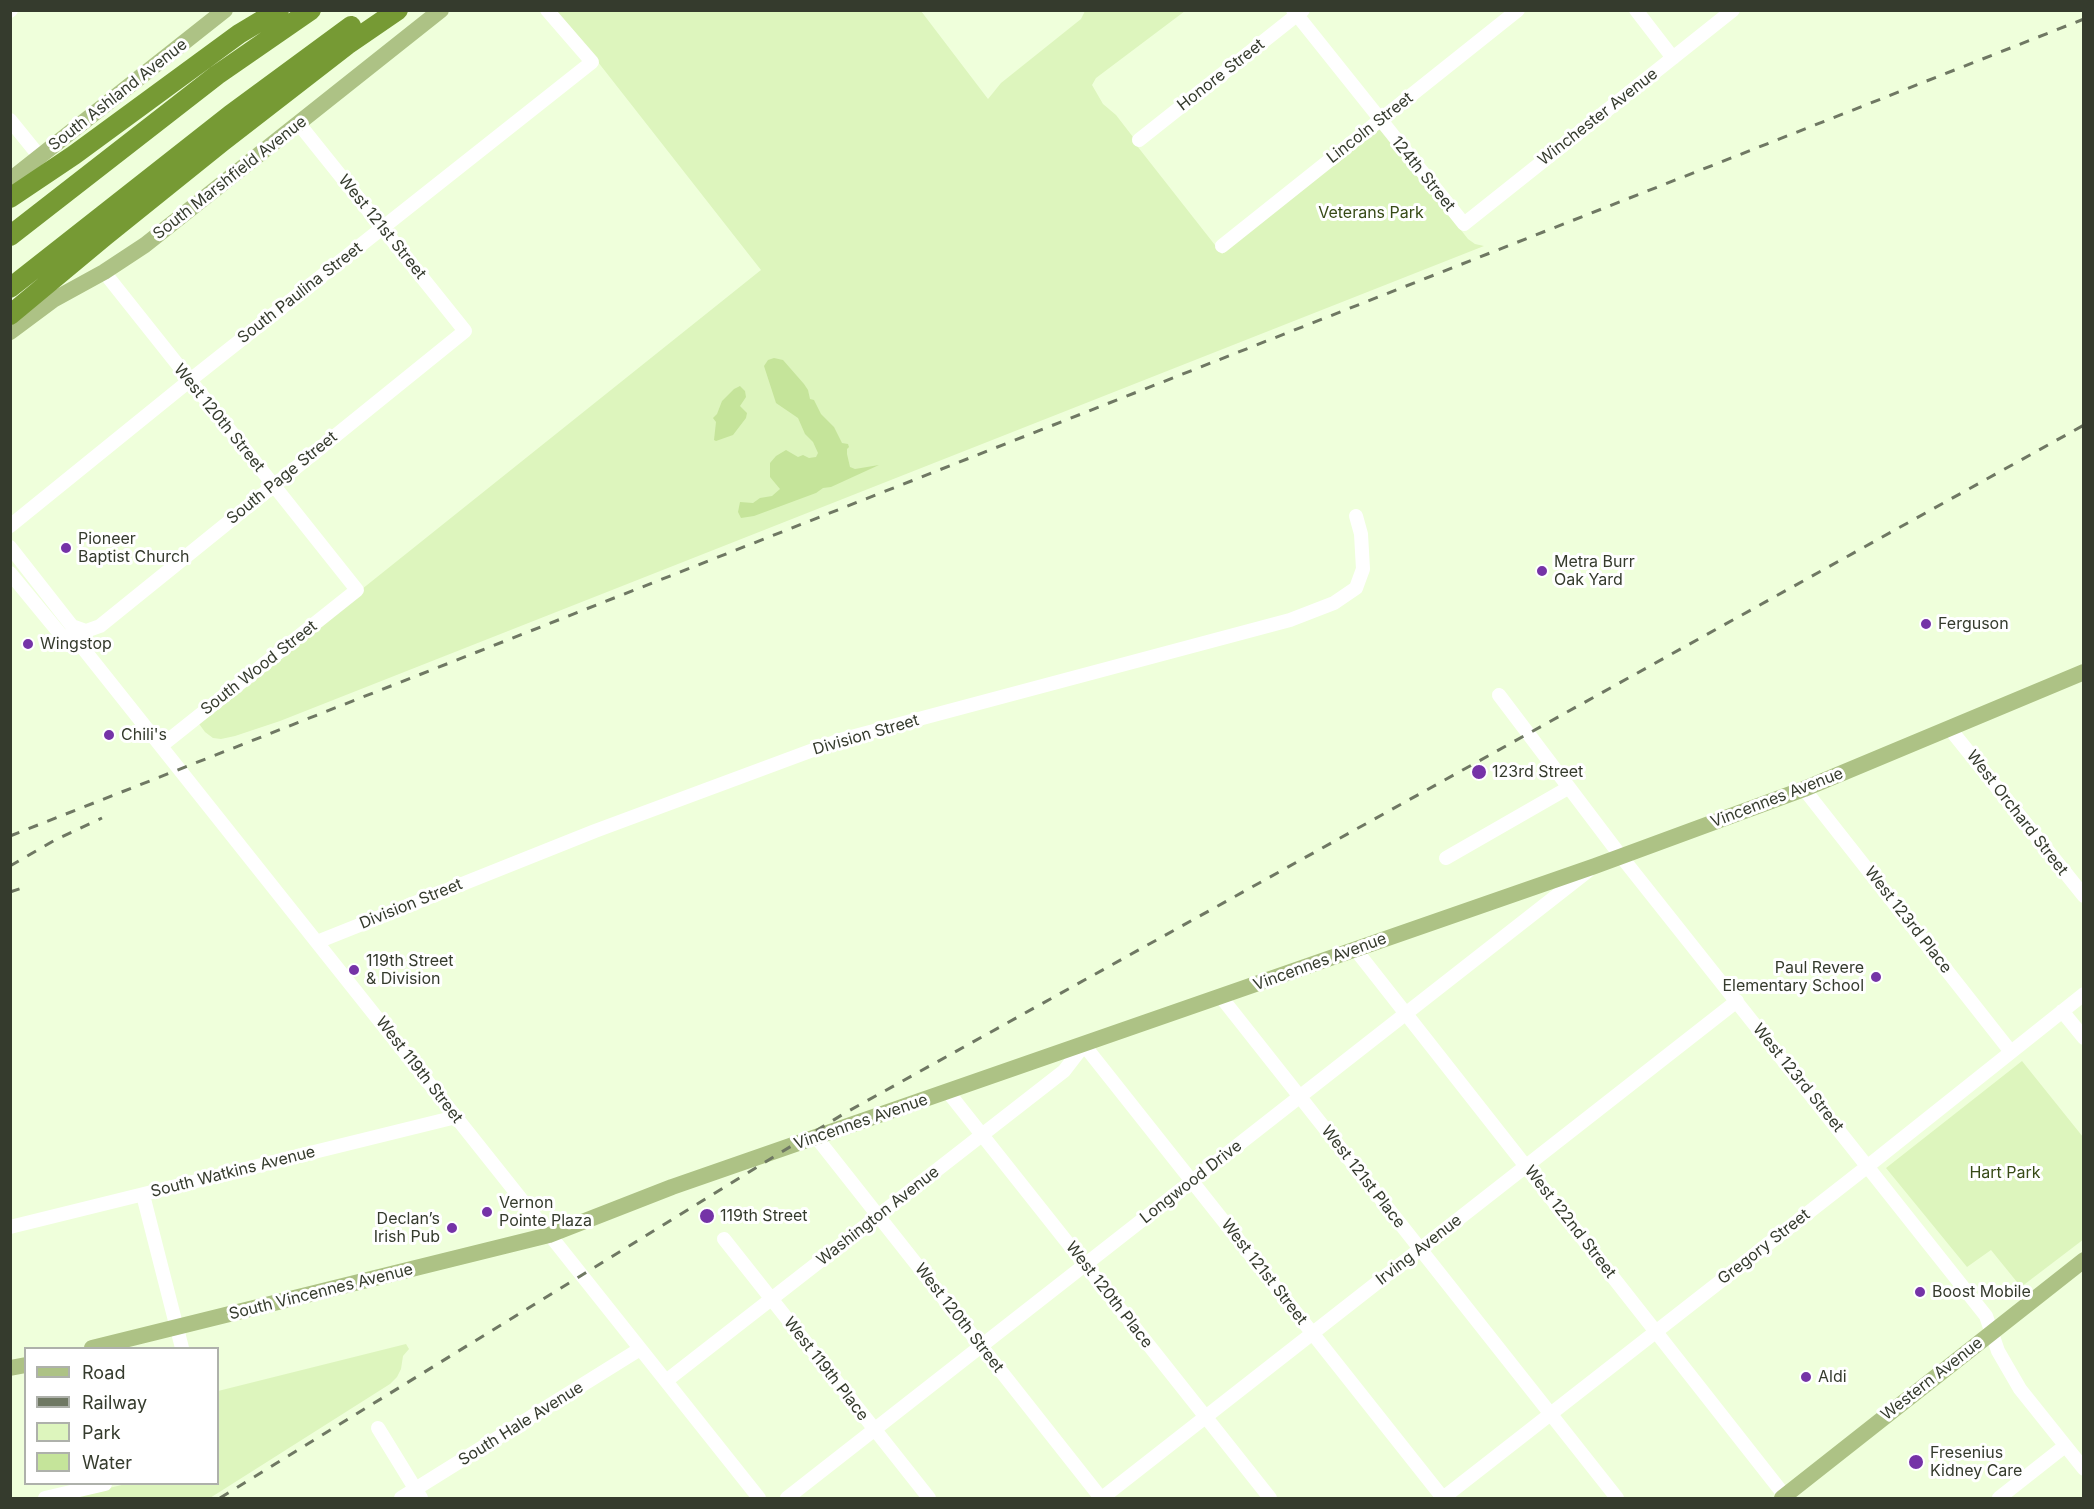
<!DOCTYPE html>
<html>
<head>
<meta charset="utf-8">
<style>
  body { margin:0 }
  #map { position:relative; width:2094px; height:1509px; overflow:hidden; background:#efffdb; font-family:Inter,sans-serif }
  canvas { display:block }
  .frame { position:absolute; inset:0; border:12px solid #353b2d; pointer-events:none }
  .legend { position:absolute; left:24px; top:1347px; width:195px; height:138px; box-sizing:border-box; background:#fff; border:2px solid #aeb1ab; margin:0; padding:8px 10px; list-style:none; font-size:18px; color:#353b2d }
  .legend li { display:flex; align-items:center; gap:12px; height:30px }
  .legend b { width:30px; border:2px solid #aeb1ab }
</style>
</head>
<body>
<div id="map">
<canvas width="2094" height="1509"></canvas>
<div class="frame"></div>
<ul class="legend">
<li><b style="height:8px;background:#adc285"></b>Road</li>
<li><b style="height:8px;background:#6f7863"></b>Railway</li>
<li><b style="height:16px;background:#ddf5bd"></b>Park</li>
<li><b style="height:16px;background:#c5e49a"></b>Water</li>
</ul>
</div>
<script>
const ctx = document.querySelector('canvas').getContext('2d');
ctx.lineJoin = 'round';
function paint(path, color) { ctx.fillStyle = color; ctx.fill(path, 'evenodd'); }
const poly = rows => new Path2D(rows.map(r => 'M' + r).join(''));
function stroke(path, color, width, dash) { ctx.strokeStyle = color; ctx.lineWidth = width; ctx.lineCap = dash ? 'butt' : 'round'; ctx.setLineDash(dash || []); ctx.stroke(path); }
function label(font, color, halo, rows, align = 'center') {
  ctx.font = font + ' Inter,sans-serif'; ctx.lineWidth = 6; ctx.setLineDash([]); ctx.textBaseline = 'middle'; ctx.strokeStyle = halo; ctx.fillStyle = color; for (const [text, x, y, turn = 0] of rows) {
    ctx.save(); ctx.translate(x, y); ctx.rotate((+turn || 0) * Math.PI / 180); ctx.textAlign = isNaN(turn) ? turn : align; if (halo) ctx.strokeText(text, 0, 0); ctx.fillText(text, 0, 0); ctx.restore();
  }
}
paint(poly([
  [555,11,921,11,988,99,1001,83,1081,19,1085,11,1185,11,1096,78,1092,85,1103,104,1116,115,1133,137,1134,142,1222,254,1380,128,1468,239,1475,244,1484,246,280,721,235,736,221,739,213,738,205,732,197,721,761,270,576,34],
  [2022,1061,2083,1137,2084,1239,2021,1287,1991,1250,1967,1267,1886,1168],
  [406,1344,409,1349,403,1356,401,1369,397,1377,390,1384,210,1498,66,1498,126,1484,218,1484,218,1391]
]), '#ddf5bd');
paint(poly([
  [774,358,783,360,804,384,808,390,810,399,814,400,821,414,834,427,842,443,848,444,849,447,847,449,847,454,850,467,855,469,879,465,831,487,823,488,816,493,754,516,741,518,738,512,740,502,753,503,760,498,772,496,780,489,770,477,770,463,776,456,786,450,798,457,803,455,809,458,816,457,818,453,813,442,805,434,798,418,776,403,764,366,768,360],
  [740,386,745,391,746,397,740,406,747,413,746,418,733,435,716,441,714,440,716,422,713,418,717,414,722,401,734,389]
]), '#c5e49a');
stroke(poly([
  [1293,10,1464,224,1733,10],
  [1636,10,1673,58],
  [10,11,11,10],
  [10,120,40,157],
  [1139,140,1303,10],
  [1222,246,1518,10],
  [104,272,357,590,161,746],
  [10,526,189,381,592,62,547,10],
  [10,547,72,626,78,642,759,1498],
  [10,573,61,635,78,642],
  [72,626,86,631,100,626,465,331,299,124],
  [1499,695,1620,855,1986,1316,1998,1351,2020,1389,2084,1469],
  [1950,729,2084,896],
  [1804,789,2011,1052],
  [1446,858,1568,788],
  [317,942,595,831,840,740,1290,620,1334,603,1356,588,1363,569,1361,534,1356,516],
  [1355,949,1785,1496],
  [1221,997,1617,1498],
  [2062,1011,2084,1038],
  [948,1092,1270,1498],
  [816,1137,1101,1498],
  [143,1195,182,1348],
  [10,1227,456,1117],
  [724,1239,929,1498],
  [666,1381,1064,1071,1084,1045,1443,1498],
  [378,1428,421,1498],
  [45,1498,105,1484],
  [401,1498,640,1349],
  [787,1498,1588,871],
  [1102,1498,1737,1001],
  [1443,1498,1868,1166,2084,994],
  [1999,1498,2065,1446]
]), '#fff', 14);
stroke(poly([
  [10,180,225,10],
  [10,332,53,300,104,272,145,245,441,10],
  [92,1348,549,1235,672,1187,1595,866,1804,789,2084,672],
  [10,1368,26,1365],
  [1782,1498,2084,1260]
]), '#adc285', 16);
stroke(poly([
  [10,198,74,155,239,34,279,10],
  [10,236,217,75,311,10],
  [10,288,230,115,351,26],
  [10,315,105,236,222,142,347,45,398,10]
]), '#769a34', 20);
stroke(poly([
  [10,836,2084,19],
  [10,866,55,840,102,818],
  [10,892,25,887],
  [220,1498,845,1113,2084,425]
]), '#6f7863', 3, [10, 10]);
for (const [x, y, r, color] of [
  [66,548,6,"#7533a7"],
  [1542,571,6,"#7533a7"],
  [1926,624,6,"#7533a7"],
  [28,644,6,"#7533a7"],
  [109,735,6,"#7533a7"],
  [1479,772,8,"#7533a7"],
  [354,970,6,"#7533a7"],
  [1876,977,6,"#7533a7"],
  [487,1212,6,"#7533a7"],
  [707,1216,8,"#7533a7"],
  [452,1228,6,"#7533a7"],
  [1920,1292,6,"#7533a7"],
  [1806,1377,6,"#7533a7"],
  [1916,1462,8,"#7533a7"]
]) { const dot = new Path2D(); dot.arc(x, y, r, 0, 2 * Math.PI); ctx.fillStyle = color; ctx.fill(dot); stroke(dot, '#fff', 2); }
label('16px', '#353b2d', '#fff', [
  ["Honore Street",1221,75,-38],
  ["South Ashland Avenue",118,95,-38],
  ["Winchester Avenue",1598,117,-38],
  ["Lincoln Street",1370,128,-38],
  ["124th Street",1423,174,51],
  ["South Marshfield Avenue",230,178,-38],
  ["West 121st Street",382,227,51],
  ["South Paulina Street",300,293,-38],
  ["West 120th Street",219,418,51],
  ["South Page Street",282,478,-39],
  ["South Wood Street",259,668,-38],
  ["Division Street",866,735,-16],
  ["Vincennes Avenue",1777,798,-21],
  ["West Orchard Street",2017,813,52],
  ["Division Street",411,904,-22],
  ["West 123rd Place",1908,920,52],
  ["Vincennes Avenue",1320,962,-20],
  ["West 119th Street",419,1070,52],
  ["West 123rd Street",1798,1078,51],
  ["Vincennes Avenue",861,1122,-19],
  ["South Watkins Avenue",233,1172,-14],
  ["West 121st Place",1363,1177,52],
  ["Longwood Drive",1191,1182,-38],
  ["Washington Avenue",878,1216,-38],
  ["West 122nd Street",1570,1222,52],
  ["Gregory Street",1764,1247,-38],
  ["Irving Avenue",1419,1250,-38],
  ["West 121st Street",1264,1272,52],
  ["South Vincennes Avenue",321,1292,-14],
  ["West 120th Place",1109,1295,52],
  ["West 120th Street",959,1318,52],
  ["West 119th Place",826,1369,52],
  ["Western Avenue",1932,1379,-38],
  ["South Hale Avenue",521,1424,-32]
]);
label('16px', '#374a16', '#fff', [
  ["Veterans Park",1371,213],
  ["Hart Park",2005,1173]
]);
label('16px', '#353b2d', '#fff', [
  ["Pioneer",78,539],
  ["Baptist Church",78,557],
  ["Metra Burr",1554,562],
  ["Oak Yard",1554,580],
  ["Ferguson",1938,624],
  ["Wingstop",40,644],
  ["Chili's",121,735],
  ["123rd Street",1492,772],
  ["119th Street",366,961],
  ["& Division",366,979],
  ["Paul Revere",1864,968,"right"],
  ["Elementary School",1864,986,"right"],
  ["Vernon",499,1203],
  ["Pointe Plaza",499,1221],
  ["119th Street",720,1216],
  ["Declan’s",440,1219,"right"],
  ["Irish Pub",440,1237,"right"],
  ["Boost Mobile",1932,1292],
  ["Aldi",1818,1377],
  ["Fresenius",1930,1453],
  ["Kidney Care",1930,1471]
], 'left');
</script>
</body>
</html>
